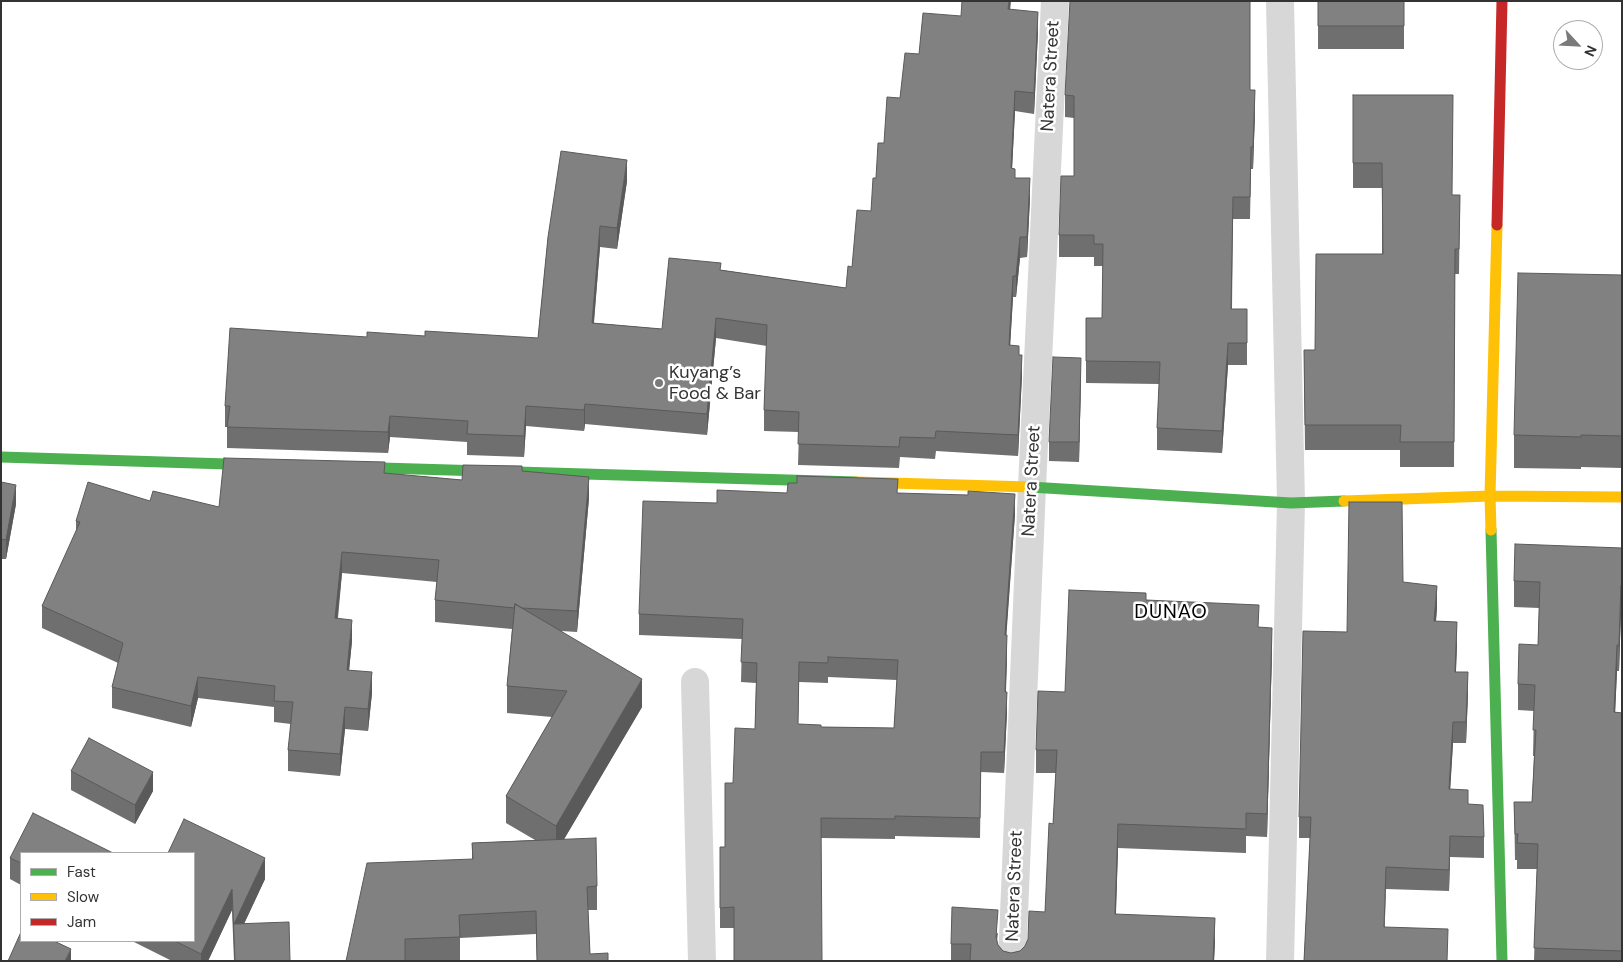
<!DOCTYPE html>
<html>
<head>
<meta charset="utf-8">
<style>
  body { margin:0 }
  #map { position:relative; width:1623px; height:962px; overflow:hidden; background:#fff; font-family:"DM Sans",sans-serif }
  canvas { display:block }
  .frame { position:absolute; inset:0; border:2px solid #333; pointer-events:none }
  .legend { position:absolute; left:20px; top:852px; width:175px; height:90px; box-sizing:border-box; background:#fff; border:1px solid #adadad; margin:0; padding:6px 9px; list-style:none; font-size:15px; color:#333 }
  .legend li { display:flex; align-items:center; gap:10px; height:25px }
  .legend b { width:25px; border:1px solid #adadad }
  .north { position:absolute; left:1553px; top:20px; width:50px; height:50px; box-sizing:border-box; background:#fff; border:1px solid #adadad; border-radius:50%; rotate:115deg; font-size:14px; font-weight:700; line-height:20px; text-align:center; color:#333 }
  .north::after { content:''; display:block; margin:auto; width:18px; height:22px; background:#7a7a7a; clip-path:polygon(50% 0,100% 100%,50% 72%,0 100%) }
</style>
</head>
<body>
<div id="map">
<canvas width="1623" height="962"></canvas>
<div class="frame"></div>
<ul class="legend">
<li><b style="height:6px;background:#4caf50"></b>Fast</li>
<li><b style="height:6px;background:#ffc107"></b>Slow</li>
<li><b style="height:6px;background:#c62828"></b>Jam</li>
</ul>
<div class="north">N</div>
</div>
<script>
const ctx = document.querySelector('canvas').getContext('2d');
ctx.lineJoin = 'round';
const poly = rows => new Path2D(rows.map(r => 'M' + r).join(''));
function stroke(path, color, width, dash) { ctx.strokeStyle = color; ctx.lineWidth = width; ctx.lineCap = dash ? 'butt' : 'round'; ctx.setLineDash(dash || []); ctx.stroke(path); }
function paint(path, color) { ctx.fillStyle = color; ctx.fill(path, 'evenodd'); }
function label(font, color, halo, rows, align = 'center') {
  ctx.font = font + ' "DM Sans",sans-serif'; ctx.lineWidth = 5; ctx.setLineDash([]); ctx.textBaseline = 'middle'; ctx.strokeStyle = halo; ctx.fillStyle = color; for (const [text, x, y, turn = 0] of rows) {
    ctx.save(); ctx.translate(x, y); ctx.rotate((+turn || 0) * Math.PI / 180); ctx.textAlign = isNaN(turn) ? turn : align; if (halo) ctx.strokeText(text, 0, 0); ctx.fillText(text, 0, 0); ctx.restore();
  }
}
stroke(poly([
  [695,682,702,961],
  [1012,961,1032,487,1055,1],
  [1280,961,1291,503,1280,1]
]), '#d7d7d7', 28);
stroke(poly([
  [1,457,260,465],
  [348,467,856,482],
  [1030,487,1291,503,1344,501],
  [1491,530,1502,961]
]), '#4caf50', 11);
stroke(poly([
  [856,482,1030,487],
  [1344,501,1490,496,1622,497],
  [1491,530,1490,496,1497,225]
]), '#ffc107', 11);
stroke(poly([
  [1497,225,1502,1]
]), '#c62828', 11);
paint(poly([
  [1318,1,1404,1,1404,49,1318,49],
  [1010,9,1038,32,1034,114,1015,111,1012,169,1015,178,1030,198,1027,257,1020,258,1016,297,1013,297,1010,345,1019,355,1022,375,1018,456,936,451,935,459,900,457,899,468,798,465,799,432,764,431,764,410,767,346,716,338,707,435,585,424,584,431,526,426,524,457,467,455,467,442,390,437,388,453,227,448,227,427,225,427,225,406,367,337,425,336,538,338,548,237,627,181,617,249,600,247,594,323,662,329,721,270,846,288,852,267,871,211,876,178,884,143,900,98,919,54,961,16],
  [1250,90,1255,112,1253,169,1251,169,1250,219,1233,219,1232,309,1247,309,1247,365,1228,365,1222,453,1157,450,1157,428,1159,384,1086,383,1086,361,1102,318,1103,266,1094,266,1094,257,1059,257,1059,235,1074,176,1074,118,1065,117,1065,95],
  [1353,95,1452,195,1460,195,1459,274,1455,274,1454,467,1400,467,1400,450,1305,450,1304,350,1315,350,1382,254,1382,188,1353,188],
  [1622,275,1622,468,1581,467,1581,469,1514,468,1514,435],
  [1081,377,1079,462,1049,461,1049,442],
  [522,471,589,498,577,632,561,631,642,707,564,839,597,886,597,910,588,910,590,954,608,961,537,961,536,934,460,938,460,960,443,961,346,961,472,860,472,843,535,840,506,823,506,796,552,717,507,713,507,686,512,629,435,622,435,600,437,582,342,573,338,618,352,641,349,670,372,693,368,731,345,729,340,776,288,771,288,750,291,724,274,722,274,707,198,698,191,727,112,708,112,687,118,663,42,628,42,606,76,532,76,521,150,501,219,507,385,473,462,480],
  [1,482,16,504,6,559,1,559],
  [787,493,898,493,1015,514,1006,635,1007,656,1006,692,1007,712,1004,773,981,772,980,838,895,836,895,839,821,838,734,928,720,928,720,847,725,847,733,783,755,729,756,683,741,682,742,639,639,635,639,614,717,503],
  [828,677,897,680,894,728,821,727,798,724,799,682,828,683],
  [1622,548,1622,611,1621,611,1619,671,1617,671,1615,712,1622,713,1622,961,1534,961,1537,869,1517,869,1517,860,1515,860,1514,802,1532,802,1534,756,1533,756,1534,711,1518,710,1518,684,1538,645,1539,608,1514,607,1514,581],
  [1403,582,1437,608,1436,621,1457,643,1456,672,1468,693,1466,743,1453,743,1450,789,1468,804,1484,837,1484,858,1450,857,1449,891,1386,889,1304,961,1310,838,1299,838,1299,817],
  [1146,600,1259,627,1272,651,1267,837,1246,836,1246,853,1118,848,1116,914,1215,941,1214,961,951,961,951,944,998,933,997,941,998,945,1003,951,1011,953,1020,951,1025,946,1045,912,1053,824,1056,773,1036,773,1036,750,1065,692],
  [71,771,153,791,135,824,71,790],
  [21,853,21,885,10,879,10,858],
  [194,853,265,879,244,924,290,961,234,961,232,910,208,961,172,961,132,941,194,941]
]), '#6f6f6f');
paint(poly([
  [1009,1,1011,1,1008,30,1008,9],
  [1038,12,1038,32,1034,114,1034,93],
  [1255,90,1255,112,1253,169,1253,147],
  [1015,91,1015,111,1011,189,1011,168],
  [627,160,627,181,617,249,617,228],
  [1030,178,1030,198,1027,257,1027,237],
  [600,226,600,247,592,343,592,323],
  [1020,237,1020,258,1016,297,1016,276],
  [1013,276,1013,297,1009,366,1009,345],
  [716,318,716,338,707,435,707,414],
  [1228,343,1228,365,1222,453,1222,431],
  [1022,355,1022,375,1018,456,1018,435],
  [1081,358,1081,377,1079,462,1079,442],
  [585,404,585,424,584,431,584,410],
  [526,406,526,426,524,457,524,436],
  [390,416,390,437,388,453,388,432],
  [589,477,589,498,577,632,577,611],
  [16,485,16,504,6,559,6,540],
  [1015,494,1015,514,1005,655,1005,635],
  [342,552,342,573,335,640,335,618],
  [1621,585,1621,611,1619,671,1619,645],
  [1437,586,1437,608,1434,642,1434,621],
  [352,620,352,641,347,691,347,670],
  [1457,622,1457,643,1455,693,1455,672],
  [1272,628,1272,651,1267,837,1267,814],
  [1007,635,1007,656,1005,712,1005,692],
  [1617,645,1617,671,1614,738,1614,712],
  [372,672,372,693,368,731,368,709],
  [1468,672,1468,693,1466,743,1466,722],
  [198,677,198,698,191,727,191,706],
  [642,679,642,707,556,853,556,826],
  [1007,692,1007,712,1004,773,1004,752],
  [345,707,345,729,340,776,340,754],
  [1453,722,1453,743,1449,810,1449,789],
  [153,772,153,791,135,824,135,805],
  [1118,824,1118,848,1115,937,1115,914],
  [1450,836,1450,857,1449,891,1449,870],
  [265,858,265,879,234,945,234,924],
  [1386,867,1386,889,1384,948,1384,927],
  [232,889,232,910,208,961,201,961,201,954],
  [1215,918,1215,941,1214,961,1213,961],
  [71,949,71,961,65,961]
]), '#5a5a5a');
const building = poly([
  [962,1,1009,1,1008,9,1038,12,1034,93,1015,91,1011,168,1015,169,1015,178,1030,178,1027,237,1020,237,1016,276,1013,276,1009,345,1019,346,1019,355,1022,355,1018,435,936,431,935,438,900,437,899,447,798,444,799,412,764,410,767,325,716,318,707,414,585,404,584,410,526,406,524,436,467,434,468,421,390,416,388,432,227,427,230,406,225,406,230,328,367,337,367,332,425,336,425,331,538,338,548,237,561,151,627,160,617,228,600,226,592,323,662,329,669,258,721,263,720,270,846,288,848,266,852,267,857,210,871,211,873,178,876,178,878,143,884,143,887,97,900,98,905,53,919,54,923,13,961,16,962,1],
  [1070,1,1250,1,1250,90,1255,90,1253,147,1251,147,1250,197,1233,197,1231,309,1247,309,1247,343,1228,343,1222,431,1157,428,1160,362,1086,361,1086,318,1102,318,1103,244,1094,244,1094,235,1059,235,1061,176,1074,176,1074,96,1065,95,1070,1],
  [1318,1,1404,1,1404,26,1318,26,1318,1],
  [1353,95,1453,95,1452,195,1460,195,1459,249,1455,249,1454,442,1400,442,1401,425,1305,425,1304,350,1315,350,1316,254,1383,254,1382,163,1353,163,1353,95],
  [1518,273,1622,275,1622,436,1581,435,1581,437,1514,435,1518,273],
  [1053,357,1081,358,1079,442,1049,442,1053,357],
  [224,458,385,462,384,473,462,480,463,465,522,466,522,471,589,477,577,611,522,608,515,604,514,608,435,600,439,560,342,552,335,618,352,620,347,670,372,672,368,709,345,707,340,754,288,750,293,702,274,701,275,686,198,677,191,706,112,687,123,643,42,606,80,522,76,521,88,482,150,501,153,491,219,507,224,458],
  [797,476,898,479,897,493,968,495,968,491,1015,494,1005,635,1007,635,1005,692,1007,692,1004,752,981,752,980,818,895,816,895,819,821,818,822,961,734,961,734,907,720,908,720,847,725,847,725,783,733,783,735,728,755,729,757,663,741,662,743,619,639,614,643,501,717,503,717,490,787,493,788,483,797,483,797,476],
  [828,657,898,660,894,728,821,727,821,725,798,724,799,662,828,663,828,657],
  [1,482,16,485,6,540,1,539,1,482],
  [1349,502,1402,502,1403,582,1437,586,1434,621,1457,622,1455,672,1468,672,1466,722,1453,722,1449,789,1468,790,1468,804,1483,805,1484,837,1450,836,1449,870,1386,867,1384,927,1448,929,1447,961,1304,961,1311,817,1299,817,1303,631,1347,632,1349,502],
  [1515,544,1622,548,1622,585,1621,585,1619,645,1617,645,1614,712,1622,713,1622,951,1534,948,1538,844,1517,843,1518,834,1515,834,1514,802,1532,802,1536,730,1533,730,1535,685,1518,684,1519,644,1538,645,1540,582,1514,581,1515,544],
  [1069,590,1146,593,1146,600,1259,605,1258,627,1272,628,1267,814,1246,813,1246,829,1118,824,1115,914,1215,918,1213,961,970,961,971,944,951,944,952,907,998,910,996,937,998,945,1003,951,1011,953,1020,951,1025,946,1028,939,1029,911,1045,912,1049,823,1053,824,1057,750,1036,750,1038,691,1065,692,1069,590],
  [515,604,642,679,556,826,506,796,567,691,507,686,515,604],
  [89,738,153,772,135,805,71,771,89,738],
  [33,813,113,853,21,853,21,863,10,858,33,813],
  [184,819,265,858,234,924,289,922,290,961,235,961,232,889,201,954,175,941,194,941,194,853,168,853,184,819],
  [596,838,597,886,587,887,590,954,608,953,608,961,537,961,536,911,459,915,460,937,405,939,405,961,346,961,367,863,473,859,472,843,596,838],
  [21,932,21,941,54,941,71,949,65,961,8,961,21,932]
]);
paint(building, '#818181');
stroke(building, '#5a5a5a', 1);
for (const [x, y, r, color] of [
  [659,383,5,"#7a7a7a"]
]) { const dot = new Path2D(); dot.arc(x, y, r, 0, 2 * Math.PI); ctx.fillStyle = color; ctx.fill(dot); stroke(dot, '#fff', 2); }
label('18px', '#333', '#fff', [
  ["Natera Street",1051,76,-87],
  ["Natera Street",1032,481,-87],
  ["Natera Street",1015,886,-88]
]);
label('18px', '#333', '#fff', [
  ["Kuyang’s",669,373],
  ["Food & Bar",669,394]
], 'left');
ctx.letterSpacing = '1px';
label('20px', '#000', '#fff', [
  ["DUNAO",1171,613]
]);
ctx.letterSpacing = '0px';
</script>
</body>
</html>
